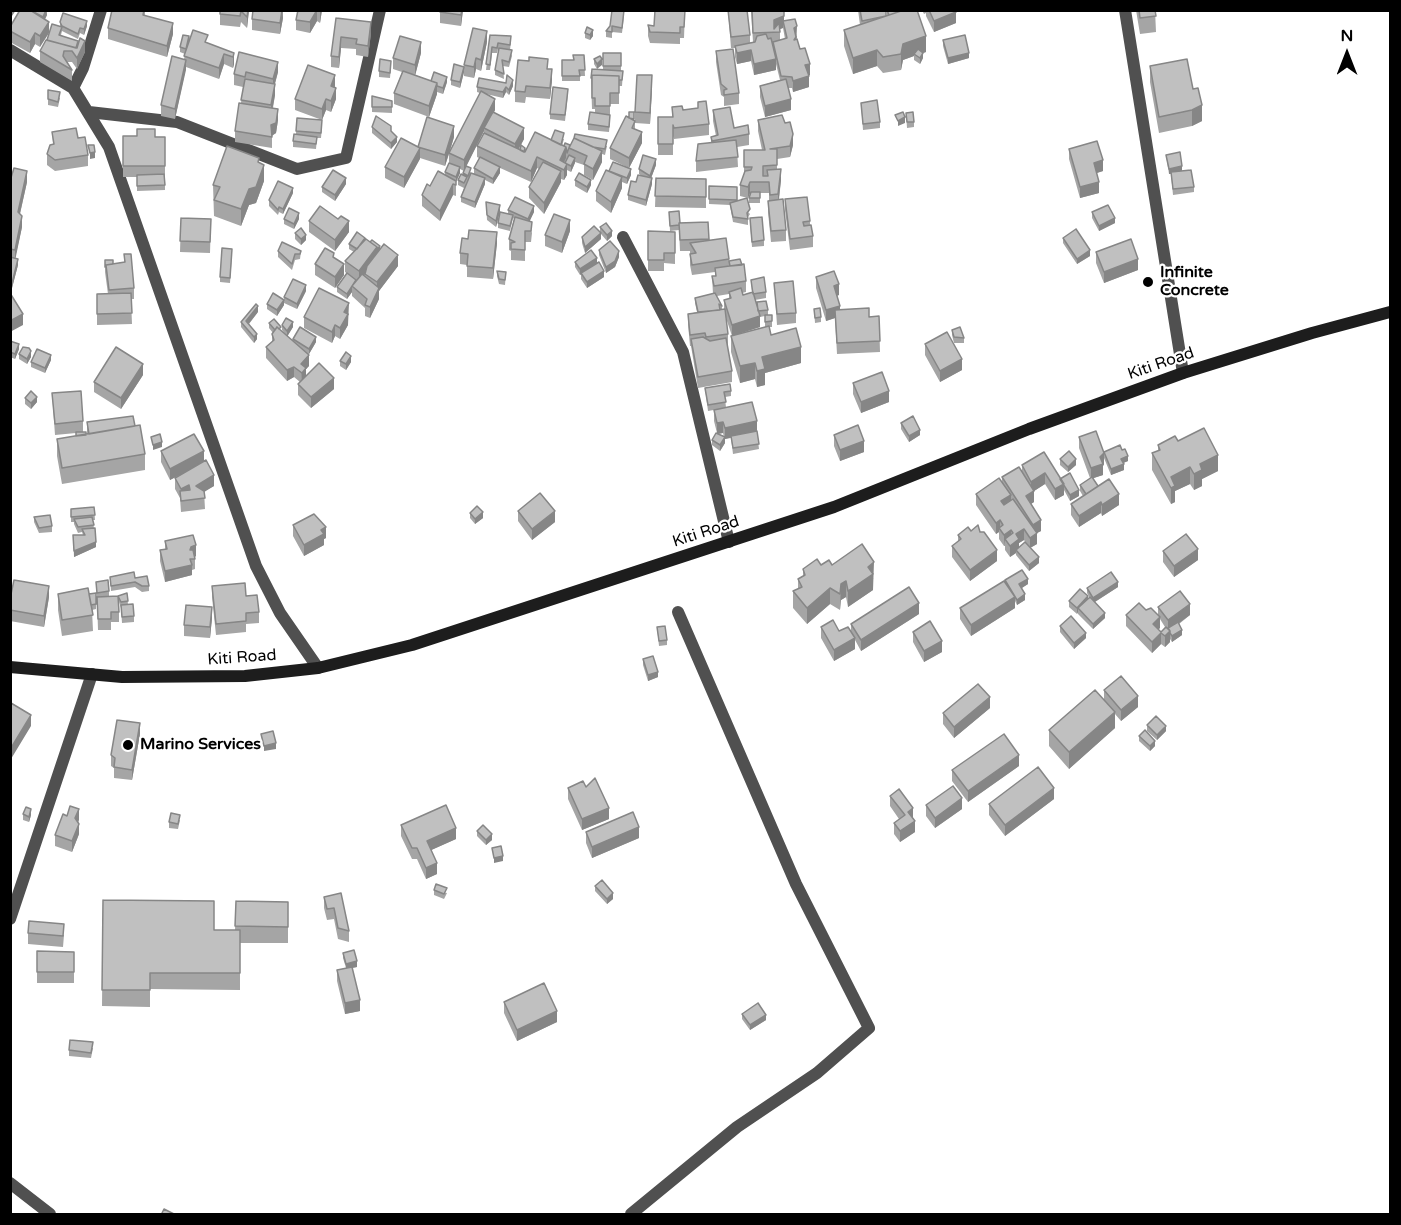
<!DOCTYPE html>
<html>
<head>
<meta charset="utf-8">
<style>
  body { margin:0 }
  #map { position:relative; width:1401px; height:1225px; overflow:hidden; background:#fff; font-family:"Varela Round",sans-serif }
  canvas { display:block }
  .frame { position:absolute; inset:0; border:12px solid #000; pointer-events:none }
  .north { position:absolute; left:1317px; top:24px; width:60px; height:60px; -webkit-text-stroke:4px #fff; paint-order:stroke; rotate:0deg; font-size:16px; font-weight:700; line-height:24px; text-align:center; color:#000 }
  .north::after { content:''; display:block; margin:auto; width:21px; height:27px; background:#000; clip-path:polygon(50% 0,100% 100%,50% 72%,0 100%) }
</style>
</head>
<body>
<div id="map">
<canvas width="1401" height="1225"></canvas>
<div class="frame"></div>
<div class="north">N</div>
</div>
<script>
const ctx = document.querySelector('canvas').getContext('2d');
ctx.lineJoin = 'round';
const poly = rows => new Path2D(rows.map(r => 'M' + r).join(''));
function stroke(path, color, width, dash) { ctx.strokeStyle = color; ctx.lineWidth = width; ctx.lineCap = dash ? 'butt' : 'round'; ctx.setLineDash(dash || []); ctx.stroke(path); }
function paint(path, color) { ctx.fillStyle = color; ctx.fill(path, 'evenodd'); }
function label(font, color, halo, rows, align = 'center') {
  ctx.font = font + ' "Varela Round",sans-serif'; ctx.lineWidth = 4.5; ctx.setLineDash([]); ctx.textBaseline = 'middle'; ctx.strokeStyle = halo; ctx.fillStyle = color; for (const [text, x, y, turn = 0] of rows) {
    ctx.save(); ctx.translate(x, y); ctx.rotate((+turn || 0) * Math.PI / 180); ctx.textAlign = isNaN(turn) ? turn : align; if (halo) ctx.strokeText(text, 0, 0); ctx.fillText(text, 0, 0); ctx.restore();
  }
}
stroke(poly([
  [1125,10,1183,373],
  [10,50,73,88,109,147,256,566,280,613,318,668],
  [73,88,83,68,101,10],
  [89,112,177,122,297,169,346,158,380,10],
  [623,237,683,352,729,542],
  [10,919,92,674],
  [10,1183,50,1214],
  [631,1214,737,1127,817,1073,869,1028,796,884,678,612]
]), '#505050', 12);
stroke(poly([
  [10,667,122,677,245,676,318,668,412,645,834,507,1029,429,1183,373,1312,333,1390,312]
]), '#1d1d1d', 12);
paint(poly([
  [47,10,47,15,45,19,40,47,35,44,30,53,10,42,10,27],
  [145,10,145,16,173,34,167,57,108,39,108,28],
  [220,10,249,10,247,28,241,22,240,27,220,25],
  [283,10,283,18,280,34,252,30,252,19],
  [298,10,322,10,320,23,317,21,310,33,296,30,296,20],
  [440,10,463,10,461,26,440,23],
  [685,10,684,38,680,38,680,44,650,43,648,36,648,25,654,26],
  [728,10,750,35,750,43,753,42,751,10,784,10,784,21,797,37,796,39,810,75,808,75,809,87,793,92,792,88,788,88,791,110,765,117,760,97,760,86,780,80,776,64,776,70,754,75,751,61,737,64,735,57,735,48,731,48],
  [783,28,785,39,780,40,780,29],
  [858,10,886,10,886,16,887,16,887,10,926,52,923,53,923,58,920,64,914,60,914,56,903,60,901,70,883,73,877,66,853,74,844,46,844,30,860,25],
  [922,10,956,10,956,23,934,32,926,16,926,13,924,14],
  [1136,10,1155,10,1156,32,1140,34],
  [624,16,622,33,612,32,612,38,606,37,606,31],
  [336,18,371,33,368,57,356,55,356,49,341,48,339,68,331,67,331,56],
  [60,22,87,26,84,35,80,33,78,39,62,31,61,35,78,44,85,52,77,69,72,62,67,62,72,70,72,81,40,62,40,51,60,26],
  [585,33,593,36,590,40,585,38],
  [490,35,511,41,510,50,512,56,509,67,503,66,504,79,495,75,495,70,499,49,498,49,497,53,492,53,490,70,486,70],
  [943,40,969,58,948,64,943,46],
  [189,42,208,44,234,53,234,64,233,68,224,64,219,79,186,67,175,119,161,116,161,105,184,59,185,54,180,52,180,47],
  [487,42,481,71,476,69,474,78,464,76,464,72,460,88,451,85,451,80],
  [716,51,739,93,739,104,724,106,724,97,721,95,716,62],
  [239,52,278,72,275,84,275,95,273,108,278,120,276,133,272,136,272,148,235,142,235,131,241,103,243,87,234,85,234,74],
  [421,53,415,75,431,81,447,82,443,94,437,92,437,94,429,117,394,104,394,93,402,72,393,69,393,58],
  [603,53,621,53,621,71,623,71,622,86,619,86,619,104,610,104,610,120,609,132,588,130,588,124,595,113,595,109,592,109,591,78,603,70],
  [584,55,585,76,580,76,580,81,562,81,562,60,574,60],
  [600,56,597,69,594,64,594,59],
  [391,66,390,78,379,77,379,71],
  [1150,66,1193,89,1202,121,1192,126,1159,133,1150,82],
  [548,69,552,80,550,99,526,97,525,103,515,102,515,91],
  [335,86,336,99,331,112,326,110,322,120,295,110,295,99],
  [513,86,509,95,506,92,503,98,486,94,495,110,494,112,524,139,519,149,525,152,551,140,564,139,562,146,564,146,570,145,607,146,605,155,602,154,602,162,593,180,584,175,584,165,575,162,571,172,567,170,567,175,564,180,561,179,561,182,544,214,529,198,529,187,539,169,537,168,531,182,498,167,500,173,493,184,485,180,485,184,475,208,461,202,461,197,464,188,458,185,458,180,463,175,464,171,460,169,460,173,456,182,456,196,453,195,440,221,422,206,422,195,430,186,445,175,445,172,449,163,449,154,445,166,420,158,404,188,385,178,385,167,418,147,454,137,450,151,480,93,477,92,477,87],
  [484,131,484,133,477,146,477,157,479,158,474,168,474,174,471,173,466,166],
  [652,86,650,124,635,123,635,130,642,143,629,168,610,159,610,148,634,112,634,120,635,120,635,112],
  [48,90,60,98,58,107,48,105],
  [568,94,565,121,550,119,550,114],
  [372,96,392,101,392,113,372,112],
  [698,102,709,124,709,135,674,139,673,136,673,155,658,155,658,117,672,117,672,107,683,110,698,108],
  [861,103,880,122,880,128,863,130],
  [713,110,734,128,749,134,749,145,737,147,738,167,696,172,696,161,711,143,711,137,716,136,713,121],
  [906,113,914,122,914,127,907,128],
  [297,118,322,126,321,138,317,138,316,149,293,147,293,141,296,134],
  [758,120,793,145,790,157,777,159,777,169,781,180,779,200,786,230,786,241,771,242,768,212,768,201,769,201,769,193,760,193,760,203,749,203,749,198,750,193,748,198,740,196,740,185,744,174,744,150,762,150,758,131],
  [372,127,391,131,397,142,391,149,372,133],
  [52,132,78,138,88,155,88,166,55,171,47,165,47,154,53,144],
  [123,136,165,137,165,190,137,191,137,177,123,177],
  [1069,149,1103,171,1096,173,1099,193,1080,198,1069,159],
  [1166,155,1182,171,1194,187,1194,192,1173,195,1171,174,1169,174],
  [259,163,264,181,256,203,249,205,241,226,214,216,213,185],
  [656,165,651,178,652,184,646,206,628,200,628,195,636,182,642,176,639,174,639,169],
  [609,171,631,175,627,184,622,182,622,188,611,213,596,201,596,191],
  [656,178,706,179,706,208,655,207],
  [575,180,591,185,587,193,575,186],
  [10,181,27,182,20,214,22,227,15,258,18,265,12,288,10,288],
  [346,184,335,201,322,192,322,187],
  [709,186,737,187,737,201,750,214,748,217,748,225,733,222,730,205,709,204],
  [293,193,283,214,279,212,278,215,269,206,269,200],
  [785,199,810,221,810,226,813,236,813,247,790,250,785,210],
  [486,202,500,211,496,227,487,220],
  [508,210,534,212,529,221,532,233,531,242,525,242,525,261,511,260,511,251,509,250,509,239,514,219,513,218,510,231,498,228,498,223,508,214],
  [669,212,680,223,708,222,709,240,729,259,729,261,746,281,746,292,742,293,743,295,752,292,751,280,766,292,766,298,755,300,757,306,768,310,768,315,772,315,772,327,769,327,771,335,801,363,765,373,765,385,757,387,755,379,740,383,731,352,731,336,765,327,765,316,760,317,760,327,732,336,726,318,728,334,728,345,727,345,732,371,732,382,698,388,691,346,690,346,688,324,688,314,697,312,695,303,695,298,713,294,712,276,715,276,715,272,692,275,690,265,690,251,680,251,679,230,670,231],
  [729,294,729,299,724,300,724,309,722,309,722,306,717,296],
  [1092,212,1115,223,1099,231,1092,218],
  [181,218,211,219,210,253,180,252],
  [284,219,299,219,294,229,284,224],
  [338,219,349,232,335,251,309,232,309,221],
  [750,223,764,240,764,246,752,247],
  [600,227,612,236,607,241,601,234,601,239,585,253,582,243,582,237,600,232],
  [570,231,562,253,545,246,545,235],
  [648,231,675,232,675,264,664,263,664,271,648,271],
  [295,233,306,240,301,245,295,239],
  [1063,238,1090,256,1077,264,1063,243],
  [365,240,380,249,398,266,379,291,379,299,370,318,365,316,365,308,352,296,352,292,347,299,337,292,337,287,356,280,345,272,345,261,354,252,349,249,349,244],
  [497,243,493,279,467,277,467,265,460,264,460,253],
  [599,250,619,257,615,267,606,273,599,255],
  [278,251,301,251,300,259,295,260,292,270,278,257],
  [1096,252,1138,270,1104,283,1096,263],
  [124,254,134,288,134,299,131,299,132,324,97,325,97,294,108,294,105,272,105,260,113,264,124,262],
  [232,255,230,283,220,282,220,277],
  [334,258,344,275,335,288,315,275,315,264],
  [575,262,597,263,604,277,587,288,581,279,581,274,580,275,575,267],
  [497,271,506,272,505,285,499,284,497,276],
  [816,277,839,295,837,296,840,310,869,317,879,316,880,352,837,354,835,318,826,321,816,288],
  [774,283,796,313,796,323,777,325],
  [306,291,297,309,284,303,284,305,277,316,267,309,267,304,284,299,284,297],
  [814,309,821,317,821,322,815,323],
  [258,312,249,324,257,339,254,343,241,327,241,322],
  [349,314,348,316,348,325,340,339,335,336,332,343,304,328,304,317],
  [269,323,285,334,282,330,282,325,293,327,287,336,293,341,293,339,316,342,309,354,309,366,306,369,306,375,334,389,311,408,298,395,298,384,300,382,294,377,287,381,266,358,266,347,272,342,272,334,273,333,269,328],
  [952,330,964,338,964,343,954,343,952,335],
  [10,341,19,349,15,359,10,357],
  [925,344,962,370,940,382,925,355],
  [19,354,31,357,27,364,19,359],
  [51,360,45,373,31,367,31,362],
  [340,361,351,362,346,370,340,366],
  [143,375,121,409,94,392,94,382],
  [853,383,889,402,861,413,853,394],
  [705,388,731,391,731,396,725,397,726,408,757,432,759,449,733,454,731,438,725,439,725,438,725,443,720,451,712,445,712,440,717,433,714,421,714,410,725,408,708,411],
  [723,433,724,437,718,434],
  [52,393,83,421,83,432,86,435,87,434,87,422,135,426,145,454,145,470,62,484,57,456,57,439,76,436,76,433,55,435],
  [25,398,37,402,31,409,25,404],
  [901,423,920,435,909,442,901,429],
  [834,435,864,452,840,461,834,446],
  [1079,437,1104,464,1103,466,1103,475,1093,478,1098,486,1119,505,1102,516,1101,513,1079,527,1071,515,1071,504,1083,496,1080,491,1080,485,1090,478,1079,448],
  [1178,441,1218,471,1202,479,1202,486,1194,490,1190,484,1175,491,1175,502,1171,504,1152,470,1152,453,1158,451,1158,445],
  [161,451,204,461,214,486,204,491,205,509,181,512,180,498,175,489,175,478,191,469,170,480,161,462],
  [1104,452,1128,461,1123,463,1124,470,1111,475,1104,458],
  [1060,459,1076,465,1068,472,1060,465],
  [1022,465,1060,479,1079,496,1070,501,1064,490,1064,495,1055,500,1045,484,1034,491,1034,502,1031,504,1041,531,1037,533,1037,544,1030,548,1039,563,1029,571,1016,555,1016,553,1010,557,1005,550,1005,546,1004,546,999,539,999,532,996,534,976,505,976,494,1002,483,1002,477,1022,472],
  [1024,540,1026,543,1019,547,1019,543],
  [94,507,95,520,93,520,96,547,74,557,73,535,83,535,82,532,78,533,74,524,74,522,71,522,71,509],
  [518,511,555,522,532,540,518,521],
  [470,513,483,518,475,524,470,518],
  [34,517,52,526,52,532,39,533,34,522],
  [293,525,326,538,324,539,324,545,304,556,293,536],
  [971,531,980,532,997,561,970,581,952,557,952,546,958,542,958,535],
  [165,541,196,556,195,557,195,569,192,570,192,575,165,582,160,561,160,550,165,549],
  [1163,551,1198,560,1174,577,1163,562],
  [821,565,832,565,874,579,873,579,873,590,848,607,846,597,841,600,840,610,830,604,807,624,793,608,793,591,798,589,798,579,803,576,803,569],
  [110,577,135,578,149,586,149,591,142,592,135,587,111,591],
  [1005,580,1028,584,1021,588,1025,600,1017,605,1015,601,1015,608,971,636,960,619,960,608,1005,582],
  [96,582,109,591,109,596,118,596,127,593,128,605,134,616,134,622,122,623,121,608,119,602,119,622,111,622,111,630,98,630,97,598],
  [212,586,246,596,259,612,259,623,246,624,246,632,216,635,212,597],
  [1118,587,1095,602,1105,618,1093,629,1078,614,1078,612,1077,614,1069,607,1069,601,1088,600,1090,598,1087,593,1087,588],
  [96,593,96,609,92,610,93,631,62,636,58,610,58,594,89,596],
  [49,597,44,627,10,621,10,599],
  [1158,607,1190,615,1179,624,1182,635,1172,642,1170,639,1170,642,1165,647,1161,644,1152,653,1126,626,1126,615,1146,610,1158,616],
  [1160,619,1165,627,1161,632,1158,629,1160,628],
  [919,614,861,651,855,640,855,649,834,661,821,638,821,627,839,631,851,632,851,624],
  [212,618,210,638,184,636,184,625],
  [1060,626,1086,638,1074,649,1060,632],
  [657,627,667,640,667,645,659,646],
  [913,632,942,652,924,662,913,642],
  [643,659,658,677,648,681,643,665],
  [1104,690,1138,707,1121,721,1115,714,1115,728,1069,769,1049,746,1049,730,1104,699],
  [990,708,954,738,943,724,943,713],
  [1147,725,1166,731,1157,740,1147,731],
  [140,734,132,780,114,778,114,768,111,766,111,755],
  [1139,736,1155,746,1150,751,1139,741],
  [1019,766,968,802,952,781,952,770],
  [586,787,609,819,582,830,568,799,568,788],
  [890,796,913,819,915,832,900,842,894,834,894,823,899,819,890,806],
  [1054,799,1005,836,989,815,989,804],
  [926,805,962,809,935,828,926,816],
  [23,814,31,815,29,822,23,820],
  [79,820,78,822,79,834,72,852,55,846,55,835],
  [180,820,178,829,169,828,169,822],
  [401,825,456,839,431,850,437,874,426,879,417,859,412,859,401,836],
  [477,831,492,840,486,845,477,836],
  [586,832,639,838,592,858,586,843],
  [595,886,613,899,607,904,595,891],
  [434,890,447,893,444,899,434,895],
  [341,893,349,931,349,942,338,939,334,919,327,920,324,908,324,897],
  [103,900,214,930,235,930,236,901,288,902,288,943,240,943,240,990,150,989,150,1007,102,1006],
  [28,933,64,935,63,947,28,944],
  [37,951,74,952,74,983,37,983],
  [343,953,357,967,352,968,360,1011,345,1014,337,981,337,970,346,968,343,958],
  [504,1002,557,1022,517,1041,504,1013],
  [742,1014,766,1020,750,1030,742,1019],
  [93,1048,91,1058,69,1056,69,1050]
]), '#a5a5a5');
paint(poly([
  [10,10,16,10,12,16,12,22,10,24],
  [46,10,47,15,43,23,43,17],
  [248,10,249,10,247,28,247,17],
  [282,10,283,18,280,34,280,23],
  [317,10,317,21,310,33,310,22],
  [320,10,322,10,320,23],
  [462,10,463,10,461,26,461,15],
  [956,12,956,23,934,32,934,21],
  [784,16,784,25,783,21,783,28,774,31,774,20],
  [87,21,87,26,84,35,84,29],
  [49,22,49,33,40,47,40,36],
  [371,22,371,33,368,57,368,46],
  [173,23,173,34,167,57,167,46],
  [797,26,796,48,794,51,794,28],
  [593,30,593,36,590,40,590,35],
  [487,31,487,42,481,71,481,60],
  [35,33,35,44,30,53,30,42],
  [926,36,926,52,923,53,923,58,920,64,920,58,914,54,914,56,903,60,901,70,901,54,903,44],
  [341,37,341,48,339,68,339,57],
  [85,41,85,52,77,69,77,58],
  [421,42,421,53,415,76,415,65],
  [751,50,751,61,737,64,737,53],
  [877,50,877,66,853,74,853,58],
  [234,53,234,64,233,68,233,57],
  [969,53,969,58,948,64,948,58],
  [224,54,224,64,219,79,219,68],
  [476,58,476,69,474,78,474,67],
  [602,59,602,65,597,69,597,64],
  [776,59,776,70,754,75,754,64],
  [186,60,186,70,175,119,175,109],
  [278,62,278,72,273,90,273,79],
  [810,64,810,75,805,76,805,65],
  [464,67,464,72,460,88,460,82],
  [552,69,552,80,550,99,550,88],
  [335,75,335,86,331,97,331,86],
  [652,75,652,86,650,124,650,113],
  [809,76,809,87,793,92,793,81],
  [447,77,447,82,443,94,443,88],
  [513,80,513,86,509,95,509,90],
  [437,83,437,94,429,117,429,106],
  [275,84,275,95,271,116,271,105],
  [506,87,506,92,503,98,503,92],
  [336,88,336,99,331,112,331,101],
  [326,99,326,110,322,120,322,109],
  [495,99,495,110,485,129,484,128,484,131,464,171,464,160],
  [791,99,791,110,765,117,765,106],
  [1202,105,1202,121,1192,126,1192,110],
  [278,109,278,120,276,133,271,136,271,125],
  [905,117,905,123,898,126,898,121],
  [454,126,454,137,445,166,445,155],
  [524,128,524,139,515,155,515,144],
  [642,132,642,143,629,168,629,158],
  [793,134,793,145,790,157,790,146],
  [397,137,397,142,391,149,391,143],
  [566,147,566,158,561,168,560,160],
  [420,148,420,159,404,188,404,177],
  [602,151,602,162,593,180,593,169],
  [95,152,95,158,90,159,90,153],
  [537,157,537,168,531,182,531,171],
  [575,158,575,163,571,172,571,166],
  [656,159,656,165,650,181,650,176],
  [1103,160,1103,171,1094,174,1094,163],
  [567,164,567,175,564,180,564,170],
  [264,165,264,181,256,203,249,205,241,226,241,209,249,189],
  [1182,166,1182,172,1169,174,1169,169],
  [460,167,460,173,456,182,456,177],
  [500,167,500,173,493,184,493,179],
  [631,169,631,175,627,184,627,178],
  [781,169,781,180,778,205,778,194],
  [27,171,27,182,18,222,18,212],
  [561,171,561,182,544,214,544,203],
  [622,177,622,188,611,213,611,202],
  [346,178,346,184,335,201,335,195],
  [485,178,485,184,475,208,475,202],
  [652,178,652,184,646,206,646,200],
  [591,180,591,185,587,193,587,187],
  [750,182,750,193,748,198,748,187],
  [1099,182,1099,193,1080,198,1080,187],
  [453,184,453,195,440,221,440,211],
  [293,188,293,193,283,214,283,209],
  [500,205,500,211,496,227,496,221],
  [534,206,534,212,528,225,528,219],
  [299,213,299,219,294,229,294,224],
  [22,216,22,227,15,261,15,250],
  [1115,218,1115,223,1099,231,1099,226],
  [570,220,570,231,562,253,562,242],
  [349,221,349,232,335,251,335,240],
  [612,231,612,236,607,241,607,235],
  [497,232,497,243,493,279,493,268],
  [601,233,601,239,585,253,585,247],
  [306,235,306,240,301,245,301,239],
  [380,246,380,252,377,258,359,282,359,271,377,247],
  [1090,250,1090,256,1077,264,1077,259],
  [619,251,619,257,615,267,606,273,606,267],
  [398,255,398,266,379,291,379,299,370,318,370,307,377,292,377,282],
  [597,258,597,263,580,275,580,269],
  [18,259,18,265,12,288,12,283],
  [1138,259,1138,270,1104,283,1104,272],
  [344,264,344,275,335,288,335,277],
  [604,271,604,277,587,288,587,282],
  [839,284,839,295,834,296,834,286],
  [306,285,306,291,297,309,297,304],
  [352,287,352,292,347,299,347,294],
  [284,300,284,305,277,316,277,310],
  [349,303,348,325,340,339,340,328,344,312],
  [258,306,258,312,246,327,246,321],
  [840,306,840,317,835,310,835,318,826,321,826,310],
  [23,314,23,325,10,332,10,321],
  [760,316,760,327,732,336,732,325],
  [293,322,293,327,287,337,287,331],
  [335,325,335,336,332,343,332,332],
  [257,334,257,339,254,343,254,337],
  [316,337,316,342,309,354,309,349],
  [19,344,19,349,15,359,15,354],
  [801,347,801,363,765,373,765,385,757,387,757,371,762,357],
  [31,351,31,357,27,364,27,359],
  [51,355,51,360,45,373,45,368],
  [309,355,309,366,306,369,306,379,302,384,301,364],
  [351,356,351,362,346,370,346,364],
  [962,359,962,370,940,382,940,371],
  [755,363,755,379,740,383,740,366],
  [143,364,143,375,121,409,121,398],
  [294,367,294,377,287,381,287,370],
  [334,378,334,389,311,408,311,397],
  [889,391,889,402,861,413,861,402],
  [37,397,37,402,31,409,31,403],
  [757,421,757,431,725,439,725,428],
  [723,422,723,433,717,434,717,423],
  [920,430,920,435,909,442,909,436],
  [725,437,725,443,720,451,720,445],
  [864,441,864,452,840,461,840,450],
  [162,442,162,447,153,450,153,445],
  [204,451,204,462,170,480,170,469],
  [1104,453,1104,464,1103,466,1103,475,1091,479,1091,468,1100,457],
  [1218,455,1218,471,1202,479,1202,486,1194,490,1194,474,1200,464],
  [1128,456,1128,461,1121,464,1121,459],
  [1076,459,1076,465,1068,472,1068,467],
  [1124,464,1124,470,1111,475,1111,469],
  [1190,467,1190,484,1175,491,1175,502,1171,504,1171,477],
  [1045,473,1045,484,1031,493,1031,482],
  [214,475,214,486,196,497,196,486],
  [1064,484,1064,495,1055,500,1055,489],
  [189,485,189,496,181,500,181,489],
  [1079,490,1079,496,1070,501,1070,495],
  [1034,491,1034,502,1026,507,1026,496],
  [1119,494,1119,505,1102,516,1102,505],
  [1011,495,1011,506,1001,512,1001,501],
  [1101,502,1101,513,1079,527,1079,516],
  [555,511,555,522,532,540,532,529],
  [483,512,483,518,475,524,475,519],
  [1000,520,1000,529,999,528,999,532,996,534,996,523],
  [1041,520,1041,531,1037,533,1037,544,1030,548,1030,538,1033,536,1033,525],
  [326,527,326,538,324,539,324,545,304,556,304,545,321,530],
  [1024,529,1024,540,1019,543,1019,550,1016,550,1016,553,1010,557,1010,546,1016,534],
  [1011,530,1011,541,1005,539,1004,546,1004,535],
  [96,542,96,547,74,557,74,551],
  [196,545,196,556,191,558,190,561,191,547],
  [1198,549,1198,560,1174,577,1174,566],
  [997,550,997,561,970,581,970,570],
  [1039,557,1039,563,1029,571,1029,565],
  [874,562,873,590,848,607,848,591,868,567],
  [192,565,192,575,165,582,165,571],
  [1028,579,1028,584,1019,590,1019,584],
  [846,581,846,597,841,600,840,610,841,584],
  [1118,582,1118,587,1093,603,1093,598],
  [49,586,49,597,44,627,44,616],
  [830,588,830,604,807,624,807,608],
  [1025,594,1025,600,1017,605,1017,600],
  [1088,596,1088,602,1078,608,1078,612,1077,614,1077,608],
  [1015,597,1015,608,971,636,971,625],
  [919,603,919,614,861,651,861,640],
  [1190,604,1190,615,1168,631,1168,620],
  [212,607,212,618,210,638,210,627],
  [1105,613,1105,618,1093,629,1093,624],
  [1160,617,1160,628,1153,635,1153,624],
  [1182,630,1182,635,1172,642,1172,636],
  [1170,631,1170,642,1165,647,1165,636],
  [1086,633,1086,638,1074,649,1074,643],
  [1161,633,1161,644,1152,653,1152,642],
  [855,638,855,649,834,661,834,650],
  [942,641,942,652,924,662,924,651],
  [658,672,658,677,648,681,648,675],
  [1138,696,1138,707,1121,721,1121,710],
  [990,697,990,708,954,738,954,727],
  [1115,712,1115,728,1069,769,1069,752],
  [31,715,31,726,11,759,11,748],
  [140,723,140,734,132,780,132,770],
  [1166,726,1166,731,1157,740,1157,735],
  [1155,741,1155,746,1150,751,1150,746],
  [276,743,276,749,264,751,264,746],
  [1019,755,1019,766,968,802,968,791],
  [1054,788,1054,799,1005,836,1005,825],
  [962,798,962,809,935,828,935,818],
  [609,808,609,819,582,830,582,819],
  [913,808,913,819,908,812],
  [31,809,31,815,29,822,29,817],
  [79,809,79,820,75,829,75,818],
  [915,821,915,832,900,842,900,831],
  [79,824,79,834,72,852,72,841],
  [639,827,639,838,592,858,592,847],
  [456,828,456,839,427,852,427,841],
  [492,834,492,840,486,845,486,840],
  [503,856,503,861,494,863,494,858],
  [437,863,437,874,426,879,426,868],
  [613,893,613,899,607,904,607,899],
  [357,961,357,967,346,969,346,964],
  [360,1000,360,1011,345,1014,345,1003],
  [557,1011,557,1022,517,1041,517,1030],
  [766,1015,766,1020,750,1030,750,1025]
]), '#868686');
const building = poly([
  [20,10,30,10,49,22,40,36,35,33,30,42,10,31,10,27,20,10],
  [30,10,46,10,43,17,30,10],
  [112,10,144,10,143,15,173,23,167,46,108,28,112,10],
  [220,10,248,10,247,17,241,11,240,16,220,14,220,10],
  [253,10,282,10,280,23,252,19,253,10],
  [298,10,317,10,310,22,296,20,298,10],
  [440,10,462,10,461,15,440,12,440,10],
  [612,10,624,10,622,28,612,26,612,32,606,31,610,26,612,10],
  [655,10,685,10,684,27,680,27,680,33,650,32,648,25,654,26,655,10],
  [728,10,747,10,750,35,731,37,728,10],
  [752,10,784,10,784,16,774,20,774,29,779,23,780,32,753,33,752,10],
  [860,10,886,10,886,16,862,21,860,10],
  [887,10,904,10,889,15,887,10],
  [904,10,917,10,926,36,903,44,901,54,883,57,877,50,853,58,844,30,904,10],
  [929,10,956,10,956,12,934,21,929,10],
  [1139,10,1155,10,1156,16,1140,18,1139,10],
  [63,13,87,21,84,29,80,28,78,34,62,26,60,22,63,13],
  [336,18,371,22,368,46,356,44,357,39,341,37,339,57,331,56,336,18],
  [795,19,797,26,794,28,796,37,794,40,797,39,800,49,805,48,810,64,805,65,809,76,793,81,792,77,781,76,773,42,787,38,783,21,795,19],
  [52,24,62,27,59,35,78,41,76,48,47,40,52,24],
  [587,27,593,30,590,35,585,33,587,27],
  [473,28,487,31,481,60,476,58,474,67,464,65,473,28],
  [193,30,208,35,205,42,234,53,233,57,224,54,219,68,184,56,193,30],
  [766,34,768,39,771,38,776,59,754,64,751,50,737,53,735,46,755,42,757,36,766,34],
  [183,35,189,36,186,49,180,47,183,35],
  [490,35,511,36,510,45,498,43,497,48,492,47,490,65,486,64,490,35],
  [965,35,969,53,948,58,943,40,965,35],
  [400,36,421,42,415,65,393,58,400,36],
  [80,38,85,41,77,58,72,51,64,51,63,56,72,70,40,51,46,40,77,48,80,38],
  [499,48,512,50,509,62,502,60,504,74,495,70,499,48],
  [733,49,739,93,724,95,724,90,727,89,721,84,716,51,733,49],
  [918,49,923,53,920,58,914,54,918,49],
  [239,52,278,62,273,79,246,72,245,77,234,74,239,52],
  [603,53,621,53,621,66,603,66,603,53],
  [573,55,584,55,585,70,579,70,580,76,562,76,562,60,574,60,573,55],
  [172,56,186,60,175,109,161,105,172,56],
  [600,56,602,59,597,64,594,59,600,56],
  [529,57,548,59,547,69,552,69,550,88,526,86,525,92,515,91,518,60,529,61,529,57],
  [380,59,391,61,390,73,379,71,380,59],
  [1187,59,1193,89,1198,88,1202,105,1192,110,1159,117,1150,66,1187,59],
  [454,64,464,67,460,82,451,80,454,64],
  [308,65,335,75,331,86,336,88,331,101,326,99,322,109,295,99,308,65],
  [592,69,623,71,622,80,619,80,619,76,592,75,592,78,591,78,592,69],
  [403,71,437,83,429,106,394,93,403,71],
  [434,72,447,77,443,88,437,86,437,83,431,81,434,72],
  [507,75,513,80,509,90,506,87,503,92,477,87,479,78,506,83,507,75],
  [592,75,619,76,619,93,610,93,610,106,595,106,595,98,592,98,592,75],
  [637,75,652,75,650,113,635,112,637,75],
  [245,79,275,84,271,105,241,100,245,79],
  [786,79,791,99,765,106,760,86,786,79],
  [553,87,568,89,565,115,550,114,553,87],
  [48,90,60,92,58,102,48,99,48,90],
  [481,91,495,99,464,160,449,153,481,91],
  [372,96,392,101,392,107,372,107,372,96],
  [877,100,880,122,863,124,861,103,877,100],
  [706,101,709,124,674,128,673,125,673,144,658,144,658,117,673,117,672,107,682,106,683,110,698,108,698,102,706,101],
  [239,103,278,109,276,123,271,125,272,137,235,131,239,103],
  [730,107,734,128,748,125,749,134,712,141,711,137,718,135,713,110,730,107],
  [493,112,524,128,515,144,484,128,493,112],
  [590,112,610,115,609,127,588,124,590,112],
  [629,112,634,112,634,119,629,118,629,112],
  [903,112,905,117,898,121,895,115,903,112],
  [913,112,914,122,907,122,906,113,913,112],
  [782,115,785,123,790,122,793,134,790,146,770,149,777,149,777,165,763,166,763,176,768,176,767,170,781,169,778,194,770,195,769,182,750,182,748,187,740,185,745,171,751,170,752,167,744,167,744,150,765,150,758,120,782,115],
  [376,116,391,126,391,131,397,137,391,143,372,127,376,116],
  [626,116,635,121,632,128,642,132,629,158,610,148,626,116],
  [427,117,454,126,445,155,418,147,427,117],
  [297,118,322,120,321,133,296,131,297,118],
  [76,128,78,138,85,137,88,155,55,160,47,154,50,145,54,144,52,132,76,128],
  [137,129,155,129,155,137,165,137,165,166,123,166,123,136,137,136,137,129],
  [555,130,564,133,561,145,551,140,555,130],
  [535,132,566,147,560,160,567,164,564,170,537,157,531,171,477,146,484,133,525,152,535,132],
  [294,134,317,137,316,144,293,141,294,134],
  [575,134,607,140,605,149,593,147,574,138,575,134],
  [401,138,420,148,404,177,385,167,401,138],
  [574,138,602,151,593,169,584,164,587,156,569,148,574,138],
  [736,140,738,157,696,161,698,144,736,140],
  [1097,141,1103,160,1094,163,1099,182,1080,187,1069,149,1097,141],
  [565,143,570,145,567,153,566,147,564,146,565,143],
  [88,145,94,145,95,152,90,153,88,145],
  [521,145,525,148,524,152,520,150,521,145],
  [227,146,259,158,258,162,264,165,256,187,249,189,241,209,214,200,220,187,213,185,227,146],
  [1180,152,1182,166,1169,169,1166,155,1180,152],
  [569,155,575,158,571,166,565,163,569,155],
  [643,155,656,159,650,176,639,169,643,155],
  [480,157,500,167,493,179,474,168,480,157],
  [543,162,561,171,544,203,529,187,543,162],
  [613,162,631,169,627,178,609,171,613,162],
  [449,163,460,167,456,177,445,172,449,163],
  [466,166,471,168,468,176,463,173,466,166],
  [14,168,27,171,18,212,22,216,15,250,10,249,10,181,14,168],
  [333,170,346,178,335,195,322,187,333,170],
  [606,170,622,177,611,202,596,191,606,170],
  [1191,170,1194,187,1173,189,1171,172,1191,170],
  [438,171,456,181,456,185,453,184,440,211,422,195,427,184,430,186,438,171],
  [471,173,485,178,475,202,461,197,471,173],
  [579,173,591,180,587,187,575,180,579,173],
  [164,174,165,185,137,186,137,175,164,174],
  [461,174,467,177,464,183,458,180,461,174],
  [638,175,652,178,646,200,628,195,631,181,636,182,638,175],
  [656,178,706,179,706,197,655,196,656,178],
  [278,181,293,188,283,209,279,207,278,210,269,200,278,181],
  [709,186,737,187,737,200,709,199,709,186],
  [751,192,760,192,760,198,749,198,751,192],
  [515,197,534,206,528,219,508,210,515,197],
  [807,197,810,221,803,222,804,226,811,225,813,236,790,239,785,199,807,197],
  [747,198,750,209,747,213,748,219,733,217,730,203,747,198],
  [783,199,786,230,771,231,768,201,783,199],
  [486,202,500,205,496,221,487,215,486,202],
  [1108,205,1115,218,1099,226,1092,212,1108,205],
  [320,206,338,219,341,216,349,221,335,240,309,221,320,206],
  [289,208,299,213,294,224,284,219,289,208],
  [679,211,680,223,679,223,679,225,670,226,669,212,679,211],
  [500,212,513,215,510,226,498,223,500,212],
  [554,214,570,220,562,242,545,235,554,214],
  [515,217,532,222,531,231,525,231,525,250,511,249,511,243,515,242,509,239,515,217],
  [762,217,764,240,752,242,750,218,762,217],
  [181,218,211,219,210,242,180,241,181,218],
  [708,222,709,239,680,240,679,223,708,222],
  [606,223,612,231,607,235,600,227,606,223],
  [594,226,601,233,585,247,582,237,594,226],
  [301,228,306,235,301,239,295,233,301,228],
  [1076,229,1090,250,1077,259,1063,238,1076,229],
  [469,230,497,232,493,268,467,266,468,254,460,253,462,238,468,239,469,230],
  [648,231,675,232,675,253,664,253,664,260,648,260,648,231],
  [357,232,365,238,357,249,349,244,357,232],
  [726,238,729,259,692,265,690,254,696,253,690,243,726,238],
  [366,239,377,247,359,271,345,261,366,239],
  [1131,239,1138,259,1104,272,1096,252,1131,239],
  [372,240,380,246,377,249,377,247,370,242,372,240],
  [610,241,619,251,615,261,606,267,599,250,610,241],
  [282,242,301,251,300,254,295,254,292,264,278,251,282,242],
  [384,244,398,255,377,282,365,274,367,266,384,244],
  [222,248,232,249,230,278,220,277,222,248],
  [325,248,334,253,333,257,344,264,335,277,315,264,325,248],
  [591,250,597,258,580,269,575,262,591,250],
  [124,254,131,254,134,288,109,290,106,265,125,262,124,254],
  [10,257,18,259,12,283,10,283,10,257],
  [740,259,742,265,730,266,729,261,740,259],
  [105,260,113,260,113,264,106,265,105,267,105,260],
  [599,262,604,271,587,282,581,273,599,262],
  [744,264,746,281,714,286,712,276,716,276,715,268,744,264],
  [497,271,506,272,505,280,499,279,497,271],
  [834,271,839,284,834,286,840,306,826,310,816,277,834,271],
  [347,273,356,280,347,294,337,287,347,273],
  [362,274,379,288,370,307,365,305,367,299,352,286,362,274],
  [764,277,766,292,753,294,751,280,764,277],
  [293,279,306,285,297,304,284,297,293,279],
  [793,281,796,313,777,314,774,283,793,281],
  [319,288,349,303,344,312,348,314,340,328,335,325,332,332,304,317,319,288],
  [741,288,743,295,753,292,760,316,732,325,724,300,731,298,729,292,741,288],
  [10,293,23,314,10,321,10,293],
  [131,293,132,313,97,314,97,294,131,293],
  [273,293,284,300,277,310,267,304,273,293],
  [715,293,722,306,719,304,720,310,698,312,695,298,715,293],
  [766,301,768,310,758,311,757,302,766,301],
  [256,304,258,306,246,321,257,334,254,337,241,322,256,304],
  [820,308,821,317,815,318,814,309,820,308],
  [869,308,869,317,879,316,880,341,837,343,835,310,869,308],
  [725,309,728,334,706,337,705,333,690,335,688,314,725,309],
  [765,315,772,315,772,321,765,322,765,315],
  [286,318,293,322,287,331,282,325,286,318],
  [274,319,281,327,279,329,277,327,275,330,269,323,274,319],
  [769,326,771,335,796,328,801,347,762,357,765,369,757,371,755,363,740,366,731,336,769,326],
  [277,327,309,355,301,364,306,368,302,373,294,367,287,370,266,347,274,340,272,334,277,327],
  [300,327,316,337,309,349,293,339,300,327],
  [960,327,964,338,954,337,952,330,960,327],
  [947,332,962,359,940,371,925,344,947,332],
  [703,337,710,341,726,338,732,371,698,377,691,339,703,337],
  [10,341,19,344,15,354,10,352,10,341],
  [23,347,29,348,31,351,27,359,19,354,23,347],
  [116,347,143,364,121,398,94,382,116,347],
  [37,349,51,355,45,368,31,362,37,349],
  [346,352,351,356,346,364,340,361,346,352],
  [319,363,334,378,311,397,298,384,319,363],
  [882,372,889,391,861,402,853,383,882,372],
  [730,384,731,391,724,392,726,402,708,405,705,388,730,384],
  [31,391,37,397,31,403,25,398,31,391],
  [81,391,83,421,55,424,52,393,81,391],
  [752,402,757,421,725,428,723,422,717,423,714,410,752,402],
  [133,416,135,426,89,434,87,422,133,416],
  [913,416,920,430,909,436,901,423,913,416],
  [140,425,145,454,62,468,57,439,140,425],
  [858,425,864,441,840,450,834,435,858,425],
  [1204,428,1218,455,1200,464,1202,470,1194,474,1190,467,1171,477,1175,486,1171,488,1152,453,1160,450,1158,445,1175,436,1178,441,1204,428],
  [757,431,759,444,733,448,731,436,757,431],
  [1096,431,1104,453,1100,457,1103,464,1091,468,1079,437,1096,431],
  [76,432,86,432,86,435,76,436,76,432],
  [716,433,725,437,720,445,712,440,716,433],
  [160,434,162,442,153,445,151,437,160,434],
  [194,434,204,451,170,469,161,451,194,434],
  [1120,445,1122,450,1125,449,1128,456,1121,459,1124,464,1111,469,1104,452,1120,445],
  [1069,451,1076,459,1068,467,1060,459,1069,451],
  [1044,452,1064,484,1055,489,1045,473,1031,482,1022,465,1044,452],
  [206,460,214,475,196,486,204,491,205,498,181,501,180,491,190,490,189,485,181,489,175,478,206,460],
  [1019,467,1034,491,1026,496,1041,520,1033,525,1002,477,1019,467],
  [1070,473,1079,490,1070,495,1060,479,1070,473],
  [1092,477,1098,486,1086,494,1080,485,1092,477],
  [999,478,1011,495,1001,501,1004,505,1013,499,1037,533,1030,538,1024,529,1016,534,1019,539,1010,546,1005,539,1013,533,1011,530,1004,535,999,528,1003,525,1000,520,996,523,976,494,999,478],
  [1109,479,1119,494,1102,505,1101,502,1079,516,1071,504,1109,479],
  [540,493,555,511,532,529,518,511,540,493],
  [477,506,483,512,475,519,470,513,477,506],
  [94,507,95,515,71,517,71,509,94,507],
  [314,514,326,527,321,530,324,534,304,545,293,525,314,514],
  [50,515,52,526,39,528,34,517,50,515],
  [92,517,94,525,78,527,74,519,92,517],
  [978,525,980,532,984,532,997,550,970,570,952,546,961,539,958,535,968,527,971,531,978,525],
  [95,528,96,542,74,551,73,535,85,535,82,529,95,528],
  [1186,534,1198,549,1174,566,1163,551,1186,534],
  [193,535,196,545,191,547,190,550,193,550,195,559,190,559,192,565,165,571,160,550,167,549,165,541,193,535],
  [1025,542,1039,557,1029,565,1016,550,1025,542],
  [862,544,874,562,868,567,873,574,848,591,846,581,841,584,840,594,830,588,807,608,793,591,802,587,798,579,805,575,803,569,817,559,821,565,829,560,832,565,862,544],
  [1022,570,1028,579,1019,584,1025,594,1017,600,1005,580,1022,570],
  [134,572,135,578,147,576,149,586,142,586,135,582,111,586,110,577,134,572],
  [1111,572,1118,582,1093,598,1087,588,1111,572],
  [14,580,49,586,44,616,10,610,10,599,14,580],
  [108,580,109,591,97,593,96,582,108,580],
  [1004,581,1015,597,971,625,960,608,1004,581],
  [245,583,246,596,257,595,259,612,246,613,246,621,216,624,212,586,245,583],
  [909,587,919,603,861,640,851,624,909,587],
  [88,588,93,615,62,620,58,594,88,588],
  [1080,589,1088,596,1077,608,1069,601,1080,589],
  [1180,591,1190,604,1168,620,1158,607,1180,591],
  [96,593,96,604,91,605,89,594,96,593],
  [127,593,128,601,121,602,118,596,127,593],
  [118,596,119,612,111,612,111,619,98,619,97,597,118,596],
  [1090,597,1105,613,1093,624,1078,608,1090,597],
  [1139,603,1146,610,1151,608,1160,617,1153,624,1161,632,1166,627,1170,631,1165,636,1161,633,1152,642,1126,615,1139,603],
  [133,604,134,616,122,617,121,605,133,604],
  [186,605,212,607,210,627,184,625,186,605],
  [1071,616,1086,633,1074,643,1060,626,1071,616],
  [833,620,839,631,848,627,855,638,834,650,821,627,833,620],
  [930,621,942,641,924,651,913,632,930,621],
  [1178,622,1182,630,1172,636,1170,633,1170,631,1168,628,1178,622],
  [665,626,667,640,659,641,657,627,665,626],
  [653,656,658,672,648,675,643,659,653,656],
  [1121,676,1138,696,1121,710,1104,690,1121,676],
  [978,684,990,697,954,727,943,713,978,684],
  [1095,690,1115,712,1069,752,1049,730,1095,690],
  [11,703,31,715,11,748,10,748,11,703],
  [1156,716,1166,726,1157,735,1147,725,1156,716],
  [117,720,140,723,132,770,114,767,115,758,111,755,117,720],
  [1145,730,1155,741,1150,746,1139,736,1145,730],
  [273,731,276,743,264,746,261,734,273,731],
  [1004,734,1019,755,968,791,952,770,1004,734],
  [1038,767,1054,788,1005,825,989,804,1038,767],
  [595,778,609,808,582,819,568,788,583,781,586,787,595,778],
  [953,786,962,798,935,818,926,805,953,786],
  [899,789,913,808,908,812,915,821,900,831,894,823,905,815,890,796,899,789],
  [446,805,456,828,427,841,437,863,426,868,417,848,412,848,401,825,446,805],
  [70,806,79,809,75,818,79,824,72,841,55,835,63,814,67,816,70,806],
  [26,807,31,809,29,817,23,814,26,807],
  [633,812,639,827,592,847,586,832,633,812],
  [171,813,180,815,178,824,169,822,171,813],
  [483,825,492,834,486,840,477,831,483,825],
  [501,846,503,856,494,858,492,848,501,846],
  [602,880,613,893,607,899,595,886,602,880],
  [436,884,447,888,444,894,434,890,436,884],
  [341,893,349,931,338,928,334,908,327,909,324,897,341,893],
  [103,900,214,901,214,930,240,930,240,973,150,973,150,990,102,990,103,900],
  [236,901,288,902,288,927,235,926,236,901],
  [29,921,64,924,63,936,28,933,29,921],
  [354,950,357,961,346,964,343,953,354,950],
  [37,951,74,952,74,972,37,972,37,951],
  [352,967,360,1000,345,1003,337,970,352,967],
  [544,983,557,1011,517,1030,504,1002,544,983],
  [758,1003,766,1015,750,1025,742,1014,758,1003],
  [70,1040,93,1042,91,1053,69,1050,70,1040],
  [164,1209,176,1215,161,1215,164,1209]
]);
paint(building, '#c0c0c0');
stroke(building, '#868686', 1.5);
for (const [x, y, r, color] of [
  [1148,282,6,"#000"],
  [128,745,6,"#000"]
]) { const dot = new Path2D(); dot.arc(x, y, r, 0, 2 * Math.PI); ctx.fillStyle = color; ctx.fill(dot); stroke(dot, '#fff', 2); }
label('bold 16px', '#000', '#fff', [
  ["Infinite",1160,273],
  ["Concrete",1160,291],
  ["Marino Services",140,745]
], 'left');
label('16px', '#000', '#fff', [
  ["Kiti Road",1161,364,-19],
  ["Kiti Road",706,532,-18],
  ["Kiti Road",242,658,-4]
]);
</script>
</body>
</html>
